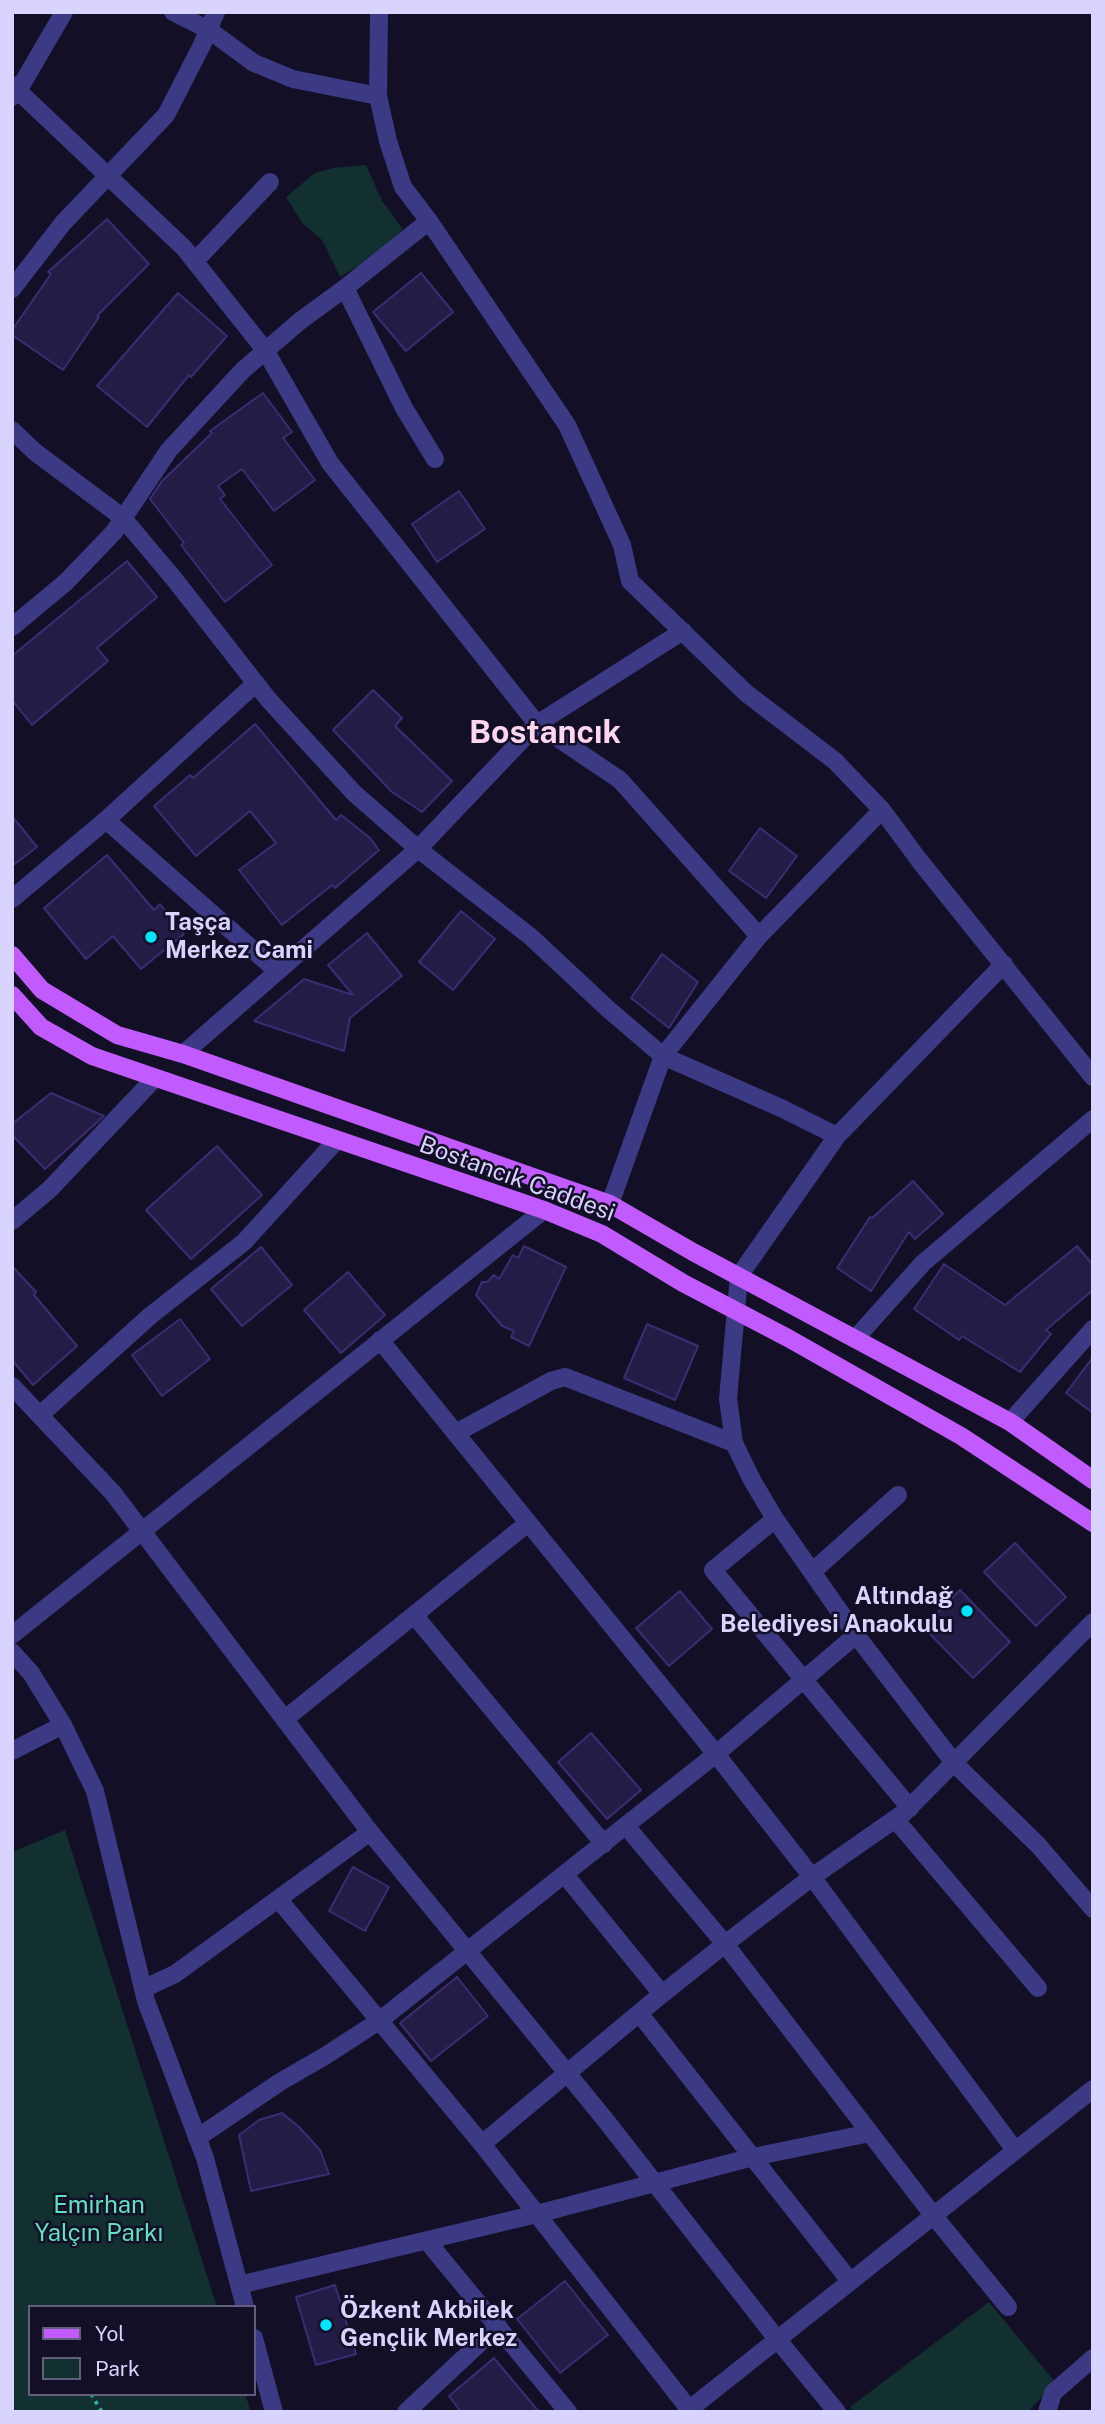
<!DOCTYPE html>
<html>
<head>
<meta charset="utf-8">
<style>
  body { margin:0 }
  #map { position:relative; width:1105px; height:2424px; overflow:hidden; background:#130f26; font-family:"Public Sans",sans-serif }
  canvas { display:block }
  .frame { position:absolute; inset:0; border:14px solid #d9d4ff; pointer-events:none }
  .legend { position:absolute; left:28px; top:2305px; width:228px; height:91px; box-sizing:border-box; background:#130f26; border:2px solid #625e7d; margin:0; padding:9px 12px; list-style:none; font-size:21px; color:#d9d4ff }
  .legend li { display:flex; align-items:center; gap:14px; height:35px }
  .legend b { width:35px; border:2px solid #625e7d }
</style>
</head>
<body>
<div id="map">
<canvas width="1105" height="2424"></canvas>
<div class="frame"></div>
<ul class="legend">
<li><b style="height:9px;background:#c25bff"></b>Yol</li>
<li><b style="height:19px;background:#12302f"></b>Park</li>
</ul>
</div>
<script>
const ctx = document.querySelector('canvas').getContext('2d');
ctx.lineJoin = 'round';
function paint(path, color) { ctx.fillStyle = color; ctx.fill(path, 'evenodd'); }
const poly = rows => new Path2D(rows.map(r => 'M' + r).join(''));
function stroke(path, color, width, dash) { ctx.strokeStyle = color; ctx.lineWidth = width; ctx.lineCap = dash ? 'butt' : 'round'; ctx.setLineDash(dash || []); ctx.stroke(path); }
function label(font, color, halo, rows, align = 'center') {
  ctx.font = font + ' "Public Sans",sans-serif'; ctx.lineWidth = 5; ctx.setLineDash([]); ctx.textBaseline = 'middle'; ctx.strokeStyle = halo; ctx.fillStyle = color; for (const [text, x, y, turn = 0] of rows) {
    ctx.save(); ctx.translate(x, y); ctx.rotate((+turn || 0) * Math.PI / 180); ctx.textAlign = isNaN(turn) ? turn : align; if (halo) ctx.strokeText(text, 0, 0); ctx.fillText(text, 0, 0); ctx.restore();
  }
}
paint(poly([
  [366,165,382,201,403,229,377,254,340,277,322,240,303,224,286,197,315,173,333,168],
  [65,1830,217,2307,30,2307,30,2394,245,2394,251,2412,12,2412,12,1852],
  [989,2302,1055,2382,1028,2412,854,2412,850,2407]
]), '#12302f');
const building = poly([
  [107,219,149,264,97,316,99,317,63,370,12,335,12,330,51,274,48,272,107,219],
  [421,273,453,312,406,351,373,312,421,273],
  [178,293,227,336,191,377,189,375,147,427,97,386,178,293],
  [263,393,292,432,283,438,315,480,274,511,242,469,218,486,225,495,220,499,272,565,225,602,181,545,184,543,150,499,162,481,212,433,210,431,263,393],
  [459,491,485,529,437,562,412,524,459,491],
  [127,561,157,597,97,648,108,661,32,725,12,700,12,656,127,561],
  [373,690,402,718,395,726,452,781,422,812,392,792,333,730,373,690],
  [255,724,336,820,341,815,370,838,379,850,335,888,332,885,282,925,239,870,276,843,250,811,196,856,154,806,190,775,193,778,255,724],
  [12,816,37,847,12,866,12,816],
  [760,828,797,856,766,898,729,871,760,828],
  [107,855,154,910,160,904,184,934,141,969,113,936,86,959,44,908,107,855],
  [461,911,495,939,453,990,419,962,461,911],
  [367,933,402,976,350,1018,344,1051,254,1021,304,979,353,995,328,965,367,933],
  [662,954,698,982,669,1028,631,998,662,954],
  [51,1093,104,1116,45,1169,12,1135,12,1124,51,1093],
  [217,1146,262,1195,191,1259,146,1210,217,1146],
  [913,1181,943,1214,915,1239,909,1232,871,1291,837,1268,870,1217,872,1218,913,1181],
  [524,1246,566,1267,529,1346,511,1337,514,1331,502,1326,476,1295,482,1282,487,1282,494,1275,499,1279,513,1255,518,1258,524,1246],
  [1077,1246,1093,1265,1093,1290,1046,1330,1051,1334,1020,1372,962,1336,959,1340,914,1309,944,1264,1005,1305,1077,1246],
  [261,1247,292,1285,242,1326,211,1289,261,1247],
  [12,1266,36,1292,34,1295,77,1346,33,1385,12,1360,12,1266],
  [348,1272,385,1315,341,1353,304,1310,348,1272],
  [180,1319,210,1359,162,1396,132,1355,180,1319],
  [647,1324,698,1346,675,1400,624,1378,647,1324],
  [1093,1357,1093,1413,1066,1393,1093,1357],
  [1015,1543,1066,1597,1036,1626,984,1572,1015,1543],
  [960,1590,1010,1642,973,1678,923,1627,960,1590],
  [680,1591,712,1629,669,1666,636,1628,680,1591],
  [591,1733,641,1790,607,1819,558,1762,591,1733],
  [353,1867,389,1887,365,1931,329,1911,353,1867],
  [457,1977,488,2016,431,2061,400,2023,457,1977],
  [282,2113,299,2127,320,2150,329,2174,251,2191,239,2135,259,2120,282,2113],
  [565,2281,608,2335,560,2373,517,2319,565,2281],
  [335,2285,356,2354,316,2365,296,2297,335,2285],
  [494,2358,539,2412,461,2412,449,2396,494,2358]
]);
paint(building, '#241b47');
stroke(building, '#3b2d73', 2);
stroke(poly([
  [91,2394,102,2412]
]), '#2fb8b0', 3.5, [3.5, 5]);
stroke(poly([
  [173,12,209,30,254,63,293,79,378,96],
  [379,12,378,96,388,141,403,187,429,221,567,425,622,545,630,581,746,693,835,761,882,810,919,860,1093,1077],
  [12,85,184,248,265,350,330,463,537,724,620,780,759,936],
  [12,97,18,91,64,12],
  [195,261,270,182],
  [345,288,404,408,435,459],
  [12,289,63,223,166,115,201,47,216,12],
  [12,430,35,452,122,517,175,580,268,699,354,793,418,849,531,937,608,1009,663,1056,781,1108,837,1136],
  [12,627,66,582,114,532,169,450,243,370,300,321,345,288,429,221],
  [106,820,277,971],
  [12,899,106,820,256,683],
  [1004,964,837,1136,739,1276,728,1399,734,1443,752,1480,775,1519,856,1635,955,1764,1038,1845,1093,1909],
  [183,1054,418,849,537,724,683,631],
  [610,1204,663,1056,759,936,882,810],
  [12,1221,50,1189,154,1079],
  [855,1339,923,1263,1093,1119],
  [380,1340,716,1754,812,1877,1015,2150],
  [12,1386,113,1493,370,1832,603,2117,777,2339,837,2412],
  [40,1415,150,1316,244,1242,336,1141],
  [1010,1422,1093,1329],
  [456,1433,551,1381,565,1377,734,1443],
  [775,1519,713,1570,910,1808],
  [812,1572,898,1495],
  [414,1615,604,1844],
  [12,1635,544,1210],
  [12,1652,31,1673,63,1725,95,1791,146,2001,205,2158,245,2307],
  [285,1719,528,1523],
  [12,1751,63,1725],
  [895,1819,1038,1988],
  [626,1826,725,1944,933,2215,1008,2307],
  [565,1875,662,1994],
  [279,1900,482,2144,689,2409],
  [143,1989,175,1974,370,1832],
  [639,2013,850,2281],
  [197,2138,280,2082,325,2056,379,2021,716,1754,856,1635],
  [482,2144,656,1999,725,1944,812,1877,905,1812,1093,1622],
  [427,2241,568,2412],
  [239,2285,537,2214,753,2157,870,2133],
  [254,2338,274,2412],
  [406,2412,498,2326],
  [686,2412,1093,2089],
  [1047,2412,1053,2393,1093,2358]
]), '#3d3a85', 18);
stroke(poly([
  [12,955,42,990,117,1035,183,1054,610,1204,693,1252,1010,1422,1093,1480],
  [12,995,41,1027,92,1056,544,1210,602,1234,683,1283,788,1338,961,1436,1093,1523]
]), '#c25bff', 18);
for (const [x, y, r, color] of [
  [151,937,7,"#00e5ff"],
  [967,1611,7,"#00e5ff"],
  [326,2325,7,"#00e5ff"]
]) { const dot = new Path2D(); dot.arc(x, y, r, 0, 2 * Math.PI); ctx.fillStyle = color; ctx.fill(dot); stroke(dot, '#130f26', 2.5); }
label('bold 24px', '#d9d4ff', '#130f26', [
  ["Taşça",165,923],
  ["Merkez Cami",165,951],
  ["Altındağ",953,1597,"right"],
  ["Belediyesi Anaokulu",953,1625,"right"],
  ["Özkent Akbilek",340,2311],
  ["Gençlik Merkez",340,2339]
], 'left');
label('24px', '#d9d4ff', '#130f26', [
  ["Bostancık Caddesi",517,1179,20]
]);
label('24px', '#5fe0c0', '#130f26', [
  ["Emirhan",99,2206],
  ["Yalçın Parkı",99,2234]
]);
label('bold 32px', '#ffd6f0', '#130f26', [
  ["Bostancık",545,733]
]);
</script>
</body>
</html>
